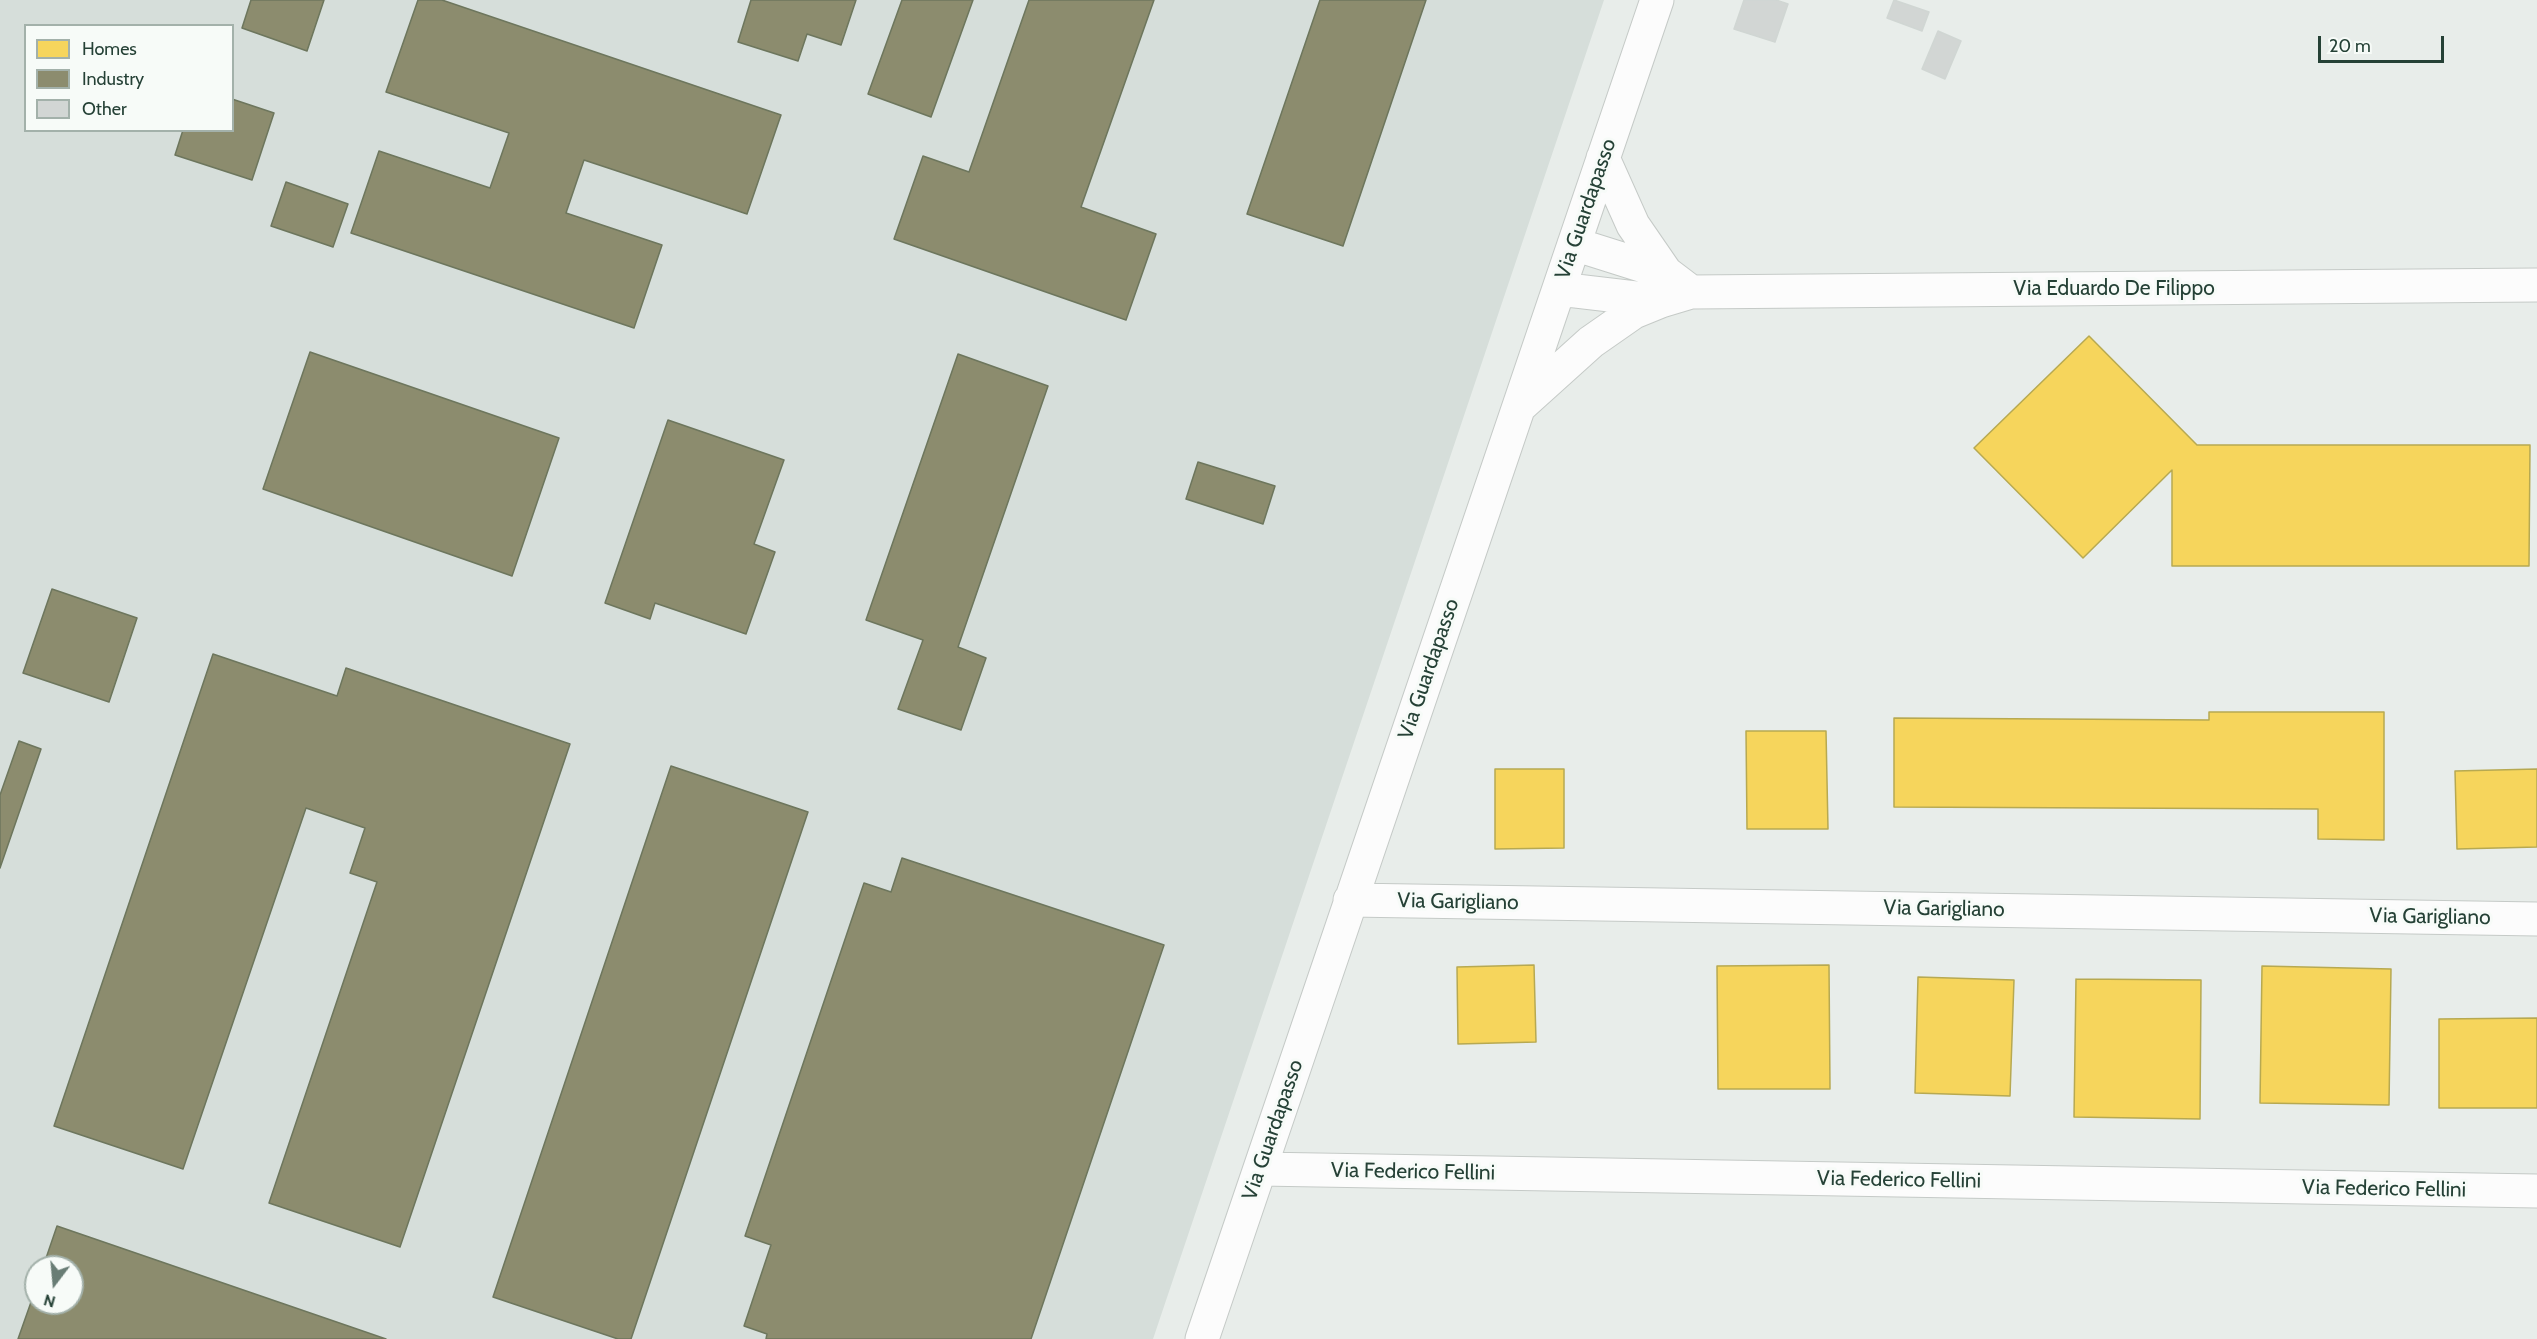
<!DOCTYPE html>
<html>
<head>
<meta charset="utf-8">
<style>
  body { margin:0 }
  #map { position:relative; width:2537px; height:1339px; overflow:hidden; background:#e8edea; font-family:Cabin,sans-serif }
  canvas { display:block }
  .legend { position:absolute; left:24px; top:24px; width:210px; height:108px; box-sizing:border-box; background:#f7fbf8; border:2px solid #a3b1aa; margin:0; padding:8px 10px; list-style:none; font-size:18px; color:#254136 }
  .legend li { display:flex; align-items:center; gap:12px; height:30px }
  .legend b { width:30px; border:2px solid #a3b1aa }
  .north { position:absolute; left:24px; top:1255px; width:60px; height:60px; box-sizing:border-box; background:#f7fbf8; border:2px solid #a3b1aa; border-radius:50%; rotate:196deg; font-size:16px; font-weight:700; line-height:24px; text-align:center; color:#254136 }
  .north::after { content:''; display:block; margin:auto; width:21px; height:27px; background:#697d75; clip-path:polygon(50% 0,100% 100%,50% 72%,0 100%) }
  .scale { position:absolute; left:2318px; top:36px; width:126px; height:27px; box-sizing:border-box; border:3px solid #254136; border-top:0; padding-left:8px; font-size:18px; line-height:21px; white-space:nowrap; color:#254136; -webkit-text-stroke:4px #f7fbf8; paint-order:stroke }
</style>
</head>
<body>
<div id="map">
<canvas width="2537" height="1339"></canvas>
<ul class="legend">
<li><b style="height:16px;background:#f6d55c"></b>Homes</li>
<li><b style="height:16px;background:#8c8c6e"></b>Industry</li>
<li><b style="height:16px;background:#d2d6d4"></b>Other</li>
</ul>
<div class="north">N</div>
<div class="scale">20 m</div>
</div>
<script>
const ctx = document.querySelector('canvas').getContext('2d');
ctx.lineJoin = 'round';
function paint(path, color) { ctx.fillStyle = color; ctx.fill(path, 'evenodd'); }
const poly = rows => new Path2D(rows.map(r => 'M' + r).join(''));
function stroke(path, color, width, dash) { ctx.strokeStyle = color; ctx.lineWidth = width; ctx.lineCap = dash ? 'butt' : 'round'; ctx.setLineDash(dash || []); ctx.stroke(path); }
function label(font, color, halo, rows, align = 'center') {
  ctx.font = font + ' Cabin,sans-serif'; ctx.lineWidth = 6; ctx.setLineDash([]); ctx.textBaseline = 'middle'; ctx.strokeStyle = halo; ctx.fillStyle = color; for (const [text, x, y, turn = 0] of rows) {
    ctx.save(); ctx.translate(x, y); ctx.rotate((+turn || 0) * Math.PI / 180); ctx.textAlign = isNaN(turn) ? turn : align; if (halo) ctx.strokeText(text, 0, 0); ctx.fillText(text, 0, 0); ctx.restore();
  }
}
paint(poly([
  [0,0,1604,0,1153,1339,0,1339],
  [26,26,232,26,232,130,26,130],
  [36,1267,72,1267,72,1303,36,1303]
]), '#d6deda');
const homes = poly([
  [2089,336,2197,445,2530,445,2529,566,2172,566,2172,470,2083,558,1974,448,2089,336],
  [2209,712,2384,712,2384,840,2318,839,2318,809,1894,807,1894,718,2209,720,2209,712],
  [1746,731,1826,731,1828,829,1747,829,1746,731],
  [1495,769,1564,769,1564,848,1495,849,1495,769],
  [2537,769,2537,847,2457,849,2455,771,2537,769],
  [1534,965,1536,1042,1458,1044,1457,967,1534,965],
  [1829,965,1830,1089,1718,1089,1717,966,1829,965],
  [2262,966,2391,969,2389,1105,2260,1103,2262,966],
  [1918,977,2014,980,2010,1096,1915,1093,1918,977],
  [2076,979,2201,980,2200,1119,2074,1117,2076,979],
  [2537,1018,2537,1108,2439,1108,2439,1019,2537,1018]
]);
paint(homes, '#f6d55c');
stroke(homes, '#b7a951', 1.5);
const industry = poly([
  [251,0,324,0,307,51,242,28,251,0],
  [418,0,442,0,781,115,747,214,584,160,566,213,662,245,634,328,351,233,379,151,490,188,509,133,386,92,418,0],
  [751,0,856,0,841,45,807,34,798,61,738,42,751,0],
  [902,0,973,0,931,117,868,94,902,0],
  [1029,0,1154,0,1081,207,1156,234,1126,320,894,239,923,156,969,172,1029,0],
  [1320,0,1426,0,1343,246,1247,214,1320,0],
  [232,99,274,113,252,180,175,155,183,130,232,130,232,99],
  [286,182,348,204,333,247,271,226,286,182],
  [310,352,559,438,512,576,263,489,310,352],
  [958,354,1048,386,958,647,986,658,961,730,898,709,923,640,866,620,958,354],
  [668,420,784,460,754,544,775,552,746,634,655,603,650,619,605,603,668,420],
  [1198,462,1275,486,1263,524,1186,499,1198,462],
  [52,589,137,618,109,702,23,673,52,589],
  [213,654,337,696,346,668,570,744,400,1247,269,1203,377,882,350,873,365,828,306,808,183,1169,54,1126,213,654],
  [19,741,41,749,0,868,0,795,19,741],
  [671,766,808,812,631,1339,618,1339,493,1297,671,766],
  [902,858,1164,945,1031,1339,766,1339,767,1334,744,1326,771,1245,745,1236,864,883,891,892,902,858],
  [57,1226,386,1339,18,1339,36,1288,36,1303,72,1303,72,1267,43,1267,57,1226]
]);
paint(industry, '#8c8c6e');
stroke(industry, '#6d765d', 1.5);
const building = poly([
  [1744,0,1776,0,1788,4,1775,42,1734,29,1744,0],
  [1894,0,1929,12,1922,31,1887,18,1894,0],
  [1938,31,1961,41,1945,79,1922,69,1938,31]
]);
paint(building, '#d2d6d4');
stroke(building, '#d0d6d3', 1.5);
const minor = poly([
  [1603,158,1633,225,1666,273,1691,292],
  [1574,244,1666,273],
  [1559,289,1661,301],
  [1520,406,1591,342,1634,312,1661,301,1691,292,2537,285],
  [1350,900,2537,919],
  [1260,1169,2537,1191],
  [1202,1339,1657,0]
]);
stroke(minor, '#c5cac7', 35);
stroke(minor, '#fcfcfc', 33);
label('21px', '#254136', '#f7fbf8', [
  ["Via Guardapasso",1586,209,-71],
  ["Via Eduardo De Filippo",2114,289],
  ["Via Guardapasso",1429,669,-71],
  ["Via Garigliano",1458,902,1],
  ["Via Garigliano",1944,909,1],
  ["Via Garigliano",2430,917,1],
  ["Via Guardapasso",1273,1130,-71],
  ["Via Federico Fellini",1413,1172,1],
  ["Via Federico Fellini",1899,1180,1],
  ["Via Federico Fellini",2384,1189,1]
]);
</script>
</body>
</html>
